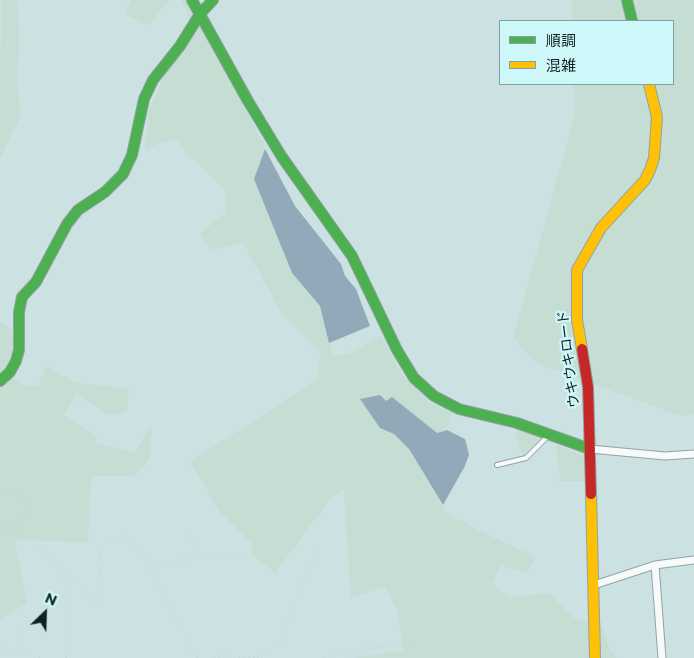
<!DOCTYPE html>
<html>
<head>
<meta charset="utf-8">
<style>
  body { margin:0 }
  #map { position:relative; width:694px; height:658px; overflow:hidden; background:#cbe1e2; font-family:Montserrat,"Noto Sans JP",sans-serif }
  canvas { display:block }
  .legend { position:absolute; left:499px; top:20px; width:175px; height:65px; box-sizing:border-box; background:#cef7f9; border:1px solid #82a1a3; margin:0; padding:6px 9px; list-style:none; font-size:15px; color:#112121 }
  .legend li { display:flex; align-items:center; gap:10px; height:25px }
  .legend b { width:25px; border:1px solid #82a1a3 }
  .north { position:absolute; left:20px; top:588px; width:50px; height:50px; -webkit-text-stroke:4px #cef7f9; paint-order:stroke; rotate:24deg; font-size:14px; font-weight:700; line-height:20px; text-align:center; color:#112121 }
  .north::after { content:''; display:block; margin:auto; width:18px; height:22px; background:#112121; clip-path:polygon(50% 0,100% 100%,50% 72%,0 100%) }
</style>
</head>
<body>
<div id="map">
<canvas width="694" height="658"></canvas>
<ul class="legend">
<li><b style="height:6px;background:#4caf50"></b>順調</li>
<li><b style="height:6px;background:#ffc107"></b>混雑</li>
</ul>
<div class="north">N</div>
</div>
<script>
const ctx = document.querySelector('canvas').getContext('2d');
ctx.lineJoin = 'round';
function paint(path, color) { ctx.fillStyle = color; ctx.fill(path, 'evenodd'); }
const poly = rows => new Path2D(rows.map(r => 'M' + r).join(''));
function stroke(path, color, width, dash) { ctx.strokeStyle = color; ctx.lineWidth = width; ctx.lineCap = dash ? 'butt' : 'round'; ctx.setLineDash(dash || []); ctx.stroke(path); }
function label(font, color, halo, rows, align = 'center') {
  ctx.font = font + ' Montserrat,"Noto Sans JP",sans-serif'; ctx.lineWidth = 4.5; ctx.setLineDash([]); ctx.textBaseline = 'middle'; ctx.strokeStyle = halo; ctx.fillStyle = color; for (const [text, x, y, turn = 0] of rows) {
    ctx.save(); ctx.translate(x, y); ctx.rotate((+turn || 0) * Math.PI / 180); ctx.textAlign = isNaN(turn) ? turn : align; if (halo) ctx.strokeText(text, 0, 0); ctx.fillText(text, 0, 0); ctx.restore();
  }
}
paint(poly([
  [1,0,18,0,19,50,17,82,21,115,0,158],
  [131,0,169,0,148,25,124,14],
  [181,0,187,0,250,117,265,149,254,179,292,273,320,306,333,356,348,354,381,336,399,371,431,404,452,412,449,425,437,433,392,397,386,402,360,399,380,428,390,431,405,444,445,511,475,529,536,557,527,574,501,565,492,584,510,597,549,593,574,618,590,622,601,623,610,651,617,658,351,658,403,651,398,612,385,587,351,597,344,490,330,499,275,573,251,553,252,544,220,512,190,462,317,380,320,353,281,312,243,242,212,250,200,234,226,212,225,189,187,154,176,138,145,149,149,110,190,19],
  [572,0,694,0,694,413,682,416,538,364,513,338,574,118,574,84,673,84,673,21,573,21],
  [0,322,12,329,15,356,11,377,22,385,38,386,46,366,76,383,129,389,127,411,109,415,76,394,63,415,97,437,95,444,135,452,151,426,150,458,134,476,91,476,88,542,15,540,27,603,0,621],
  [517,427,543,437,523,456,516,439],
  [556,445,585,457,587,481,560,481]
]), '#c5ddd3');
paint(poly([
  [265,149,295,206,341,264,345,276,356,289,370,326,329,343,320,306,292,273,254,179],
  [380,395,386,401,392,397,437,433,447,430,465,439,469,455,465,466,443,505,409,449,394,434,380,428,360,399]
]), '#92a9b9');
const lane = poly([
  [497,465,526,458,549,435]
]);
const street = poly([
  [590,449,665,456,694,454],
  [655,565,662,658],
  [594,585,655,565,694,560]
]);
const fast = poly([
  [192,0,248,101,282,157,352,256,397,350,414,378,434,396,459,409,517,423,590,449],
  [627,0,632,21],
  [0,381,10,372,16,361,19,350,19,312,22,297,36,282,67,224,78,210,105,192,123,174,132,155,144,99,153,80,180,46,200,14,213,0]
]);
const slow = poly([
  [582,349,577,320,577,270,601,228,645,180,650,170,654,158,657,117,649,84],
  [591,494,595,658]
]);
const jam = poly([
  [582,349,588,387,591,494]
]);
stroke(lane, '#91a3a3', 6);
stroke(street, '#91a3a3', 9);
stroke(fast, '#91a3a3', 12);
stroke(slow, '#91a3a3', 12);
stroke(jam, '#91a3a3', 12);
stroke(poly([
  [0,489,14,490,32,506,29,514,0,531],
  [10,527,63,571],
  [187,533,199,557],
  [0,648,40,658],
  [19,652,22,641,24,626],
  [66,658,67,612,63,571,99,603,102,601,102,595,100,573,100,551,102,544,107,540,126,536,140,550,150,564],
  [197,658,165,600,150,564,239,553,241,558],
  [214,658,225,656,259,658],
  [257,658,282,639,291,612,319,547],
  [324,658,355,649,413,645]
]), '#c7cdcd', 1, [1, 4]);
stroke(lane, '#f7fafb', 4);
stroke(street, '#f7fafb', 7);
stroke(fast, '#4caf50', 10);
stroke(slow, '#ffc107', 10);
stroke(jam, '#c62828', 10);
label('14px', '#112121', '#cef7f9', [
  ["ウキウキロード",569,359,-97]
]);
</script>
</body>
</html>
